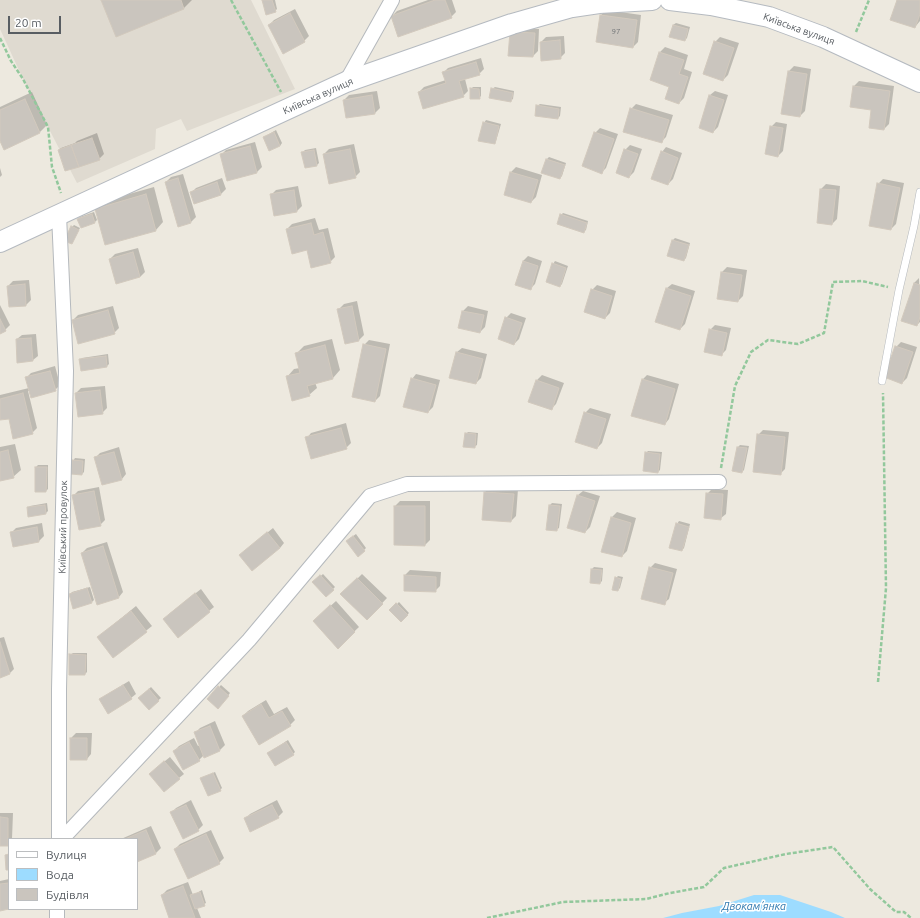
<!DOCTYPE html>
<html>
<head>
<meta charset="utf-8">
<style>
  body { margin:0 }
  #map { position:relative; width:920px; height:918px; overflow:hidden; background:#ede9df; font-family:Ubuntu,sans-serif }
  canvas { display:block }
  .legend { position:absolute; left:8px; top:838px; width:130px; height:72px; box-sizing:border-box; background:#fff; border:1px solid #bcbec0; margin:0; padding:5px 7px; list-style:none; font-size:12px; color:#585d62 }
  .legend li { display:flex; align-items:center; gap:8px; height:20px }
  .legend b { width:20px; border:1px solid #bcbec0 }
  .scale { position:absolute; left:8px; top:16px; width:53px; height:18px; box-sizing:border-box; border:2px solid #585d62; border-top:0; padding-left:5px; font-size:12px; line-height:14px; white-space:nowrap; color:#585d62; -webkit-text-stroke:3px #fff; paint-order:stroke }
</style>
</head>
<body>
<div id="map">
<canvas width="920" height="918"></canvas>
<ul class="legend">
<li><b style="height:5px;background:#fff"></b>Вулиця</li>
<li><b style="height:11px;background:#9ddcff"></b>Вода</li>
<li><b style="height:11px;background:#cac5be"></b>Будівля</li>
</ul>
<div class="scale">20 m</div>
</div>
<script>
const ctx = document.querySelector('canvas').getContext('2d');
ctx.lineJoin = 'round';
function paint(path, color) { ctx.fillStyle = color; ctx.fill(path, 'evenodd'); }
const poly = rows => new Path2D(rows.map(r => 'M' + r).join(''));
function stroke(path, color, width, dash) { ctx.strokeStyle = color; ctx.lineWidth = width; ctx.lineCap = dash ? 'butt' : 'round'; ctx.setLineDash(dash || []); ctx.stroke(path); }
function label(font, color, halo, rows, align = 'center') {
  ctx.font = font + ' Ubuntu,sans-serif'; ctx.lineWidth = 3; ctx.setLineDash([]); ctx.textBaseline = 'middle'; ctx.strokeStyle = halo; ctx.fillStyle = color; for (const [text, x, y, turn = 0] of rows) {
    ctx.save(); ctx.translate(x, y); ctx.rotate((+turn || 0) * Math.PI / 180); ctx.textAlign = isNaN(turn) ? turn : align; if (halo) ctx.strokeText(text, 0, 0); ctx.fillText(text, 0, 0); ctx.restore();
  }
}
paint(poly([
  [0,0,251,0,295,89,187,131,181,119,156,129,155,149,77,183,23,79,0,29]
]), '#dfdad0');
paint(poly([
  [754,895,780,895,831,912,845,918,663,918,682,913,719,906]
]), '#9ddcff');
paint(poly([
  [102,0,192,0,184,8,117,36],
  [263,0,275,0,277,9,275,11],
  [428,0,452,0,456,12,451,17,392,16,397,11],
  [898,0,920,0,920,21,915,27],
  [295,9,309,36,304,41,269,25,274,20],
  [606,10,641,15,638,42,633,47,597,42,601,15],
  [676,23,690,27,687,38,685,40,673,25],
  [515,28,539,29,538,51,533,56],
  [564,36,565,53,560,58,541,42,546,37],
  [720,37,739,43,728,75,723,80,715,42],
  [665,47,688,55,684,69,692,72,684,98,679,103,670,86,660,52],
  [481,58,484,69,479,74,465,79,468,91,463,96,419,92,424,87,446,80,444,72,448,68],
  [794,66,811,69,805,111,800,116,782,114,789,71],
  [859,81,894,86,889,124,884,129,872,109,854,86],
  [473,87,481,87,481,96,479,98,471,89],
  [495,87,514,91,513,99,510,101,492,89],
  [377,91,380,108,375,113,347,117,344,100,349,95],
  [715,91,728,95,718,127,713,132,710,95],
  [32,92,47,125,40,132,4,148,0,139,0,107],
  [540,104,561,107,560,116,558,118,537,106],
  [636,104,673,115,666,137,661,142,631,109],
  [486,120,501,124,496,141,494,143,484,123],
  [776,122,787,124,783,151,778,156,771,127],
  [600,128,618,134,606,168,601,173,595,133],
  [276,130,282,143,280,146,264,137],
  [97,133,104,154,99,159,59,150,61,148,75,143,77,141],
  [255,142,262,167,257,172,228,180,221,155,226,150],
  [354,144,360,172,355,177,324,154,329,149],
  [630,145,642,149,634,172,629,177,625,150],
  [666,147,682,153,673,179,668,184,662,152],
  [316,148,319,163,317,165,302,153,305,150],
  [549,157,566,163,562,176,560,178,547,159],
  [516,167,542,175,536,197,531,202,511,172],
  [0,168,2,175,0,177],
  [183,174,196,217,191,222,178,225,166,182,171,177],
  [222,178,226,189,221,194,195,203,191,193,196,188],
  [883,179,904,183,896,224,891,229,878,184],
  [826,184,840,186,837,219,832,224,821,189],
  [298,186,302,206,297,211,274,215,271,195,276,190],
  [154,187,163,222,156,230,106,244,96,209,104,201],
  [94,212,97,220,95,222,78,219,80,217],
  [563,213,588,221,586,230,583,232,561,215],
  [315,218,319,230,328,228,335,257,330,262,307,249,287,229,292,224],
  [74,225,80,228,72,243,72,227],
  [675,238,690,243,686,258,684,260,668,255,673,240],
  [138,248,145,272,140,277,110,259,115,254],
  [528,256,542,261,535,284,530,289,523,261],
  [555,261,568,266,562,284,560,286,553,264],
  [727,267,747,270,743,296,738,301,722,272],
  [919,278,920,322,917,325,902,321,914,283],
  [29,280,31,300,26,305,8,286,13,281],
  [672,284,695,291,685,324,680,329,667,288],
  [597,285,616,291,610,313,605,318,592,290],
  [357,301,364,335,359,340,345,343,339,309,344,304],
  [0,305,10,325,5,330,0,333],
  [113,306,119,328,114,333,73,320,78,315],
  [468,306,488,311,485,327,480,332,460,328,463,311],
  [511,313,526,318,519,339,514,344,506,318],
  [715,325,731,328,726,350,721,355,710,330],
  [36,334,38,356,33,360,17,339,22,335],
  [332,339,340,370,333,378,315,382,317,388,309,395,287,377,294,369,300,368,296,354,304,346],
  [369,340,390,344,380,396,375,401,364,345],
  [901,342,917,347,907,378,902,383,896,347],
  [462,348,487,354,481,378,476,383,457,352],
  [108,354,109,364,107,366,82,370,80,360,82,358],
  [55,366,60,385,55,390,28,391,37,428,32,433,9,417,0,419,0,395,29,388,26,378,31,373],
  [416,374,440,380,433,407,428,412,412,379],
  [542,375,564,383,556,404,551,409,529,401,537,380],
  [647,375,679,384,669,419,665,424,642,380],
  [105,386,107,408,102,413,76,393,81,388],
  [590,408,611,414,602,443,597,448,585,413],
  [346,423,351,443,346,448,307,438,311,433],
  [763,430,789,432,785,469,780,474,758,435],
  [468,432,478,433,477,445,474,447,466,434],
  [15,444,21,470,13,477,0,480,0,447],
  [740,445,749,446,744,470,742,472,738,447],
  [119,447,126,474,122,479,95,458,100,453],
  [648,451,662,452,660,470,658,472,646,453],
  [75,458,85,459,84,472,82,474,73,461],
  [38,465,48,465,48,489,46,491,36,467],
  [99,487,105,520,100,525,73,496,78,491],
  [490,487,518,489,516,516,511,521,483,519,485,492],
  [712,489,728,490,726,514,721,518,707,494],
  [583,491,600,496,590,527,585,532,578,495],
  [400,501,430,501,430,540,425,545,395,544,395,506],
  [47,503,48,511,46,513,28,508,30,506],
  [552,503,562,504,559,528,556,530,550,505],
  [617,512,636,518,627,551,622,556,612,517],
  [679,521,690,524,684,548,682,550,677,524],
  [42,523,44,536,39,541,14,546,11,533,16,528],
  [273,528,284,543,280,548,240,555],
  [356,534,366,548,364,550,349,539],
  [107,542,123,592,119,597,82,553,87,548],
  [655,563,677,569,669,599,664,603,650,568],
  [594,567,603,568,602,581,600,583,592,569],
  [410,570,441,572,440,586,435,591,405,575],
  [323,574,335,587,326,596,314,582],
  [362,574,387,598,367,619,342,594],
  [618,576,623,577,620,588,618,590,616,578],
  [90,587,94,600,92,602,70,595,72,592],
  [201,589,214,607,209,611,169,614],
  [336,601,359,627,338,647,314,621],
  [399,602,409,613,401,621,391,610],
  [136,606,152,626,113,657,98,637],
  [4,637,14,669,9,674,0,677,0,638],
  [73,653,87,653,87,672,85,674,70,655],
  [129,681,136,694,131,698,101,699,106,695],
  [221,685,230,693,218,708,208,699],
  [151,687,161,698,149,708,139,698],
  [266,700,274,714,287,707,295,720,290,725,243,716,248,711],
  [215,721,225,745,220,750,205,756,204,755,199,760,174,751,179,746,194,738,198,746,200,745,195,733,200,728],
  [76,733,92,733,91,754,87,759,71,738],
  [288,740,295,752,293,754,268,753],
  [170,757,184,774,179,778,155,769],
  [215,772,222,788,220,790,201,779],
  [191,800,203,825,198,830,171,813,176,808],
  [277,800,283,812,278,817,245,819,250,814],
  [0,813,13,813,12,839,9,839,9,843,7,845,0,845],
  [151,826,161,848,156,853,137,861,137,839,121,839],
  [211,830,224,858,219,863,175,849,180,844],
  [9,879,9,908,0,910,0,881],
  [188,882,193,895,202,890,206,903,197,908,201,918,170,918,162,895,167,890]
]), '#0003');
const building = poly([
  [101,0,181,0,184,9,116,37,101,0],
  [262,0,272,0,276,12,266,15,262,0],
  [435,0,445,0,452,18,398,37,391,16,435,0],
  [897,0,920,0,920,14,915,28,890,20,897,0],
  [290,13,305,42,283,54,268,25,290,13],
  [600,15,637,20,633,48,596,42,600,15],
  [673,25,688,29,685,41,669,37,673,25],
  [510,32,535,33,533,57,508,56,510,32],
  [560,40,561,59,541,61,540,42,560,40],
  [714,41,734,48,723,81,703,74,714,41],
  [659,52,684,60,679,74,688,77,679,104,665,99,669,87,650,80,659,52],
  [476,62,480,75,459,81,464,97,423,109,418,92,446,83,442,72,476,62],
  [788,71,807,74,800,117,781,114,788,71],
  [853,86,890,91,884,130,869,128,871,110,850,107,853,86],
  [470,88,479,89,480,99,470,99,470,88],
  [491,88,513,93,511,102,489,98,491,88],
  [372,95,375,114,346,118,343,100,372,95],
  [709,95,724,100,713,133,699,128,709,95],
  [25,99,40,133,4,150,0,141,0,110,25,99],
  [536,105,559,109,558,119,535,116,536,105],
  [630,108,669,120,662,143,623,132,630,108],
  [483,122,499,126,495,144,478,141,483,122],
  [770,126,783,128,778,157,765,154,770,126],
  [274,132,280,146,269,151,263,137,274,132],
  [594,132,614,139,602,174,582,166,594,132],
  [92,138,100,160,79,167,71,145,92,138],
  [71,145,79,167,65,171,58,150,71,145],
  [250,146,257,173,227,181,220,154,250,146],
  [350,149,356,178,329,184,323,154,350,149],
  [624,149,638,154,629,178,616,173,624,149],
  [314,150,317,166,305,168,301,152,314,150],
  [661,151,678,158,668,185,651,179,661,151],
  [546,159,565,165,560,179,541,173,546,159],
  [510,172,538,180,531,203,504,195,510,172],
  [178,178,191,223,178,227,165,182,178,178],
  [217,182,221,195,194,204,190,192,217,182],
  [877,183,900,188,891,230,869,226,877,183],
  [820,189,836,190,832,225,817,223,820,189],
  [294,190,297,212,274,216,270,194,294,190],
  [146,194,156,231,105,245,95,209,146,194],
  [92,214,95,223,81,228,77,219,92,214],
  [560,214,587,223,584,233,557,224,560,214],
  [311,223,314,235,323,232,331,263,311,268,307,250,292,254,286,229,311,223],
  [71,226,79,230,72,244,64,241,71,226],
  [672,240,689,245,684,261,667,256,672,240],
  [133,252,140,277,116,284,109,259,133,252],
  [523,261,538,266,531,290,515,285,523,261],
  [552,263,566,268,560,287,546,282,552,263],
  [721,272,742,275,738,302,717,299,721,272],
  [914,283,920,285,920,317,917,326,901,321,914,283],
  [25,284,26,306,9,307,7,286,25,284],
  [666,288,691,296,680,330,655,322,666,288],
  [591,289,612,296,605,319,584,312,591,289],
  [352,306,359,341,345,344,337,309,352,306],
  [108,310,115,334,78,344,72,320,108,310],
  [462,311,484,315,480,333,458,328,462,311],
  [505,317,522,323,514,345,498,339,505,317],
  [0,319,6,331,0,334,0,319],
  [709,329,727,333,722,356,704,352,709,329],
  [31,338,33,361,17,363,16,339,31,338],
  [363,344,386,349,375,402,352,397,363,344],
  [325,345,333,379,307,386,310,396,292,401,286,376,300,373,295,353,325,345],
  [895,346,913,352,902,384,884,377,895,346],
  [456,352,483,359,476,384,449,378,456,352],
  [106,356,107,367,81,371,79,359,106,356],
  [50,371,56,391,31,398,25,377,50,371],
  [411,378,436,385,428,413,403,407,411,378],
  [642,379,675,389,665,425,631,416,642,379],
  [536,380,559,388,552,410,528,402,536,380],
  [100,390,103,414,78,417,75,393,100,390],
  [23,393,33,434,13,439,9,419,0,420,0,399,23,393],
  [584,412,606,419,597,449,575,442,584,412],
  [341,428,347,449,311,459,305,437,341,428],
  [465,433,476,434,475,448,463,447,465,433],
  [757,434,785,437,781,475,753,472,757,434],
  [737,447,747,448,742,473,732,471,737,447],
  [8,450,14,478,0,481,0,452,8,450],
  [114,452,122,480,102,485,94,457,114,452],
  [645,452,660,454,658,473,643,471,645,452],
  [72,460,83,461,82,475,71,474,72,460],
  [35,467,47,467,46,492,35,492,35,467],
  [94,491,101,526,79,530,72,495,94,491],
  [484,492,514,494,511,522,482,520,484,492],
  [706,493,723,494,721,520,704,518,706,493],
  [577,495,595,501,585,533,567,528,577,495],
  [45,505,46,514,28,517,27,507,45,505],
  [549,505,560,506,557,531,546,530,549,505],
  [394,506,425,506,425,546,394,545,394,506],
  [611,517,631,523,622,557,601,552,611,517],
  [676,523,689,527,682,551,669,548,676,523],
  [37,527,39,542,13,547,10,532,37,527],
  [267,532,280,548,252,571,239,555,267,532],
  [353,536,365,551,358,557,346,541,353,536],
  [103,546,119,598,97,605,81,553,103,546],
  [649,567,673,573,665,605,641,599,649,567],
  [591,569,602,570,600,584,590,583,591,569],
  [320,575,334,590,326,597,312,582,320,575],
  [404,575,436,577,436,592,404,591,404,575],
  [615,577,621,579,618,591,612,590,615,577],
  [357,578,383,604,367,620,340,594,357,578],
  [87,588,92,603,73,609,69,594,87,588],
  [195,593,210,612,178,638,163,619,195,593],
  [396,603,408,615,401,622,389,610,396,603],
  [330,605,355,632,338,649,313,621,330,605],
  [131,611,147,632,113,658,97,637,131,611],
  [0,642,10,674,0,678,0,642],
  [69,654,86,655,85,675,69,675,69,654],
  [123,685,132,699,108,714,99,699,123,685],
  [218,686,229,696,218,709,207,699,218,686],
  [149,689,159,701,149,710,138,698,149,689],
  [261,704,269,718,282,711,291,726,259,745,242,716,261,704],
  [210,726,220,751,204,758,194,732,210,726],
  [70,738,87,738,87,760,70,760,70,738],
  [189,742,200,761,183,770,173,751,189,742],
  [286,742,294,755,275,766,267,753,286,742],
  [164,761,180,779,164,792,149,774,164,761],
  [213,773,221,791,208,796,200,778,213,773],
  [186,805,199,831,183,839,170,812,186,805],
  [272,805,279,818,250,832,244,818,272,805],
  [0,817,8,818,8,846,0,846,0,817],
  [146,830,156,854,137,862,137,839,125,839,146,830],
  [206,834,220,864,188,879,174,849,206,834],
  [9,854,9,870,6,870,5,855,9,854],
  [9,883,9,909,0,911,0,884,9,883],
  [183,886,195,918,169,918,161,895,183,886],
  [200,892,205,906,195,909,190,895,200,892]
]);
paint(building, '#cac5be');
stroke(building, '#d2c9bd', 1);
const lane = poly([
  [882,381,899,290,914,226,920,192]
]);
const street = poly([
  [346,82,392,0],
  [59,839,59,689,66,371,59,215],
  [62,839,249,640,370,496,407,484,719,482],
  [57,918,57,909]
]);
const secondary = poly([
  [670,0,711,5,769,17,823,37,920,82],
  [0,242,346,82,512,24,572,7,599,3,652,0]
]);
stroke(lane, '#b5b9bd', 8);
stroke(street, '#b5b9bd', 16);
stroke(secondary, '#b5bac0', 22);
stroke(poly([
  [231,0,281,92],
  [856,32,869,0],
  [0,38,11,61,23,79,48,127,52,167,61,193],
  [721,468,735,386,751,352,768,340,798,344,824,333,833,282,862,281,888,287],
  [878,682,886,588,883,393],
  [487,918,563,902,646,899,670,893,704,887,724,868,786,854,833,847,870,889,896,912,904,912,911,918]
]), '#92c89c', 2.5, [4, 2]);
stroke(lane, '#fff', 7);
stroke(street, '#fff', 14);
stroke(secondary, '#fff', 20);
label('8px', '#747779', null, [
  ["97",616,31]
]);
label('10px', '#585d62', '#fff', [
  ["Київська вулиця",799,29,20],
  ["Київська вулиця",318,96,-24],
  ["Київський провулок",63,527,-89]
]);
label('italic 11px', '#3079af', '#fff', [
  ["Двокамʼянка",754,906]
]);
</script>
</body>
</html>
